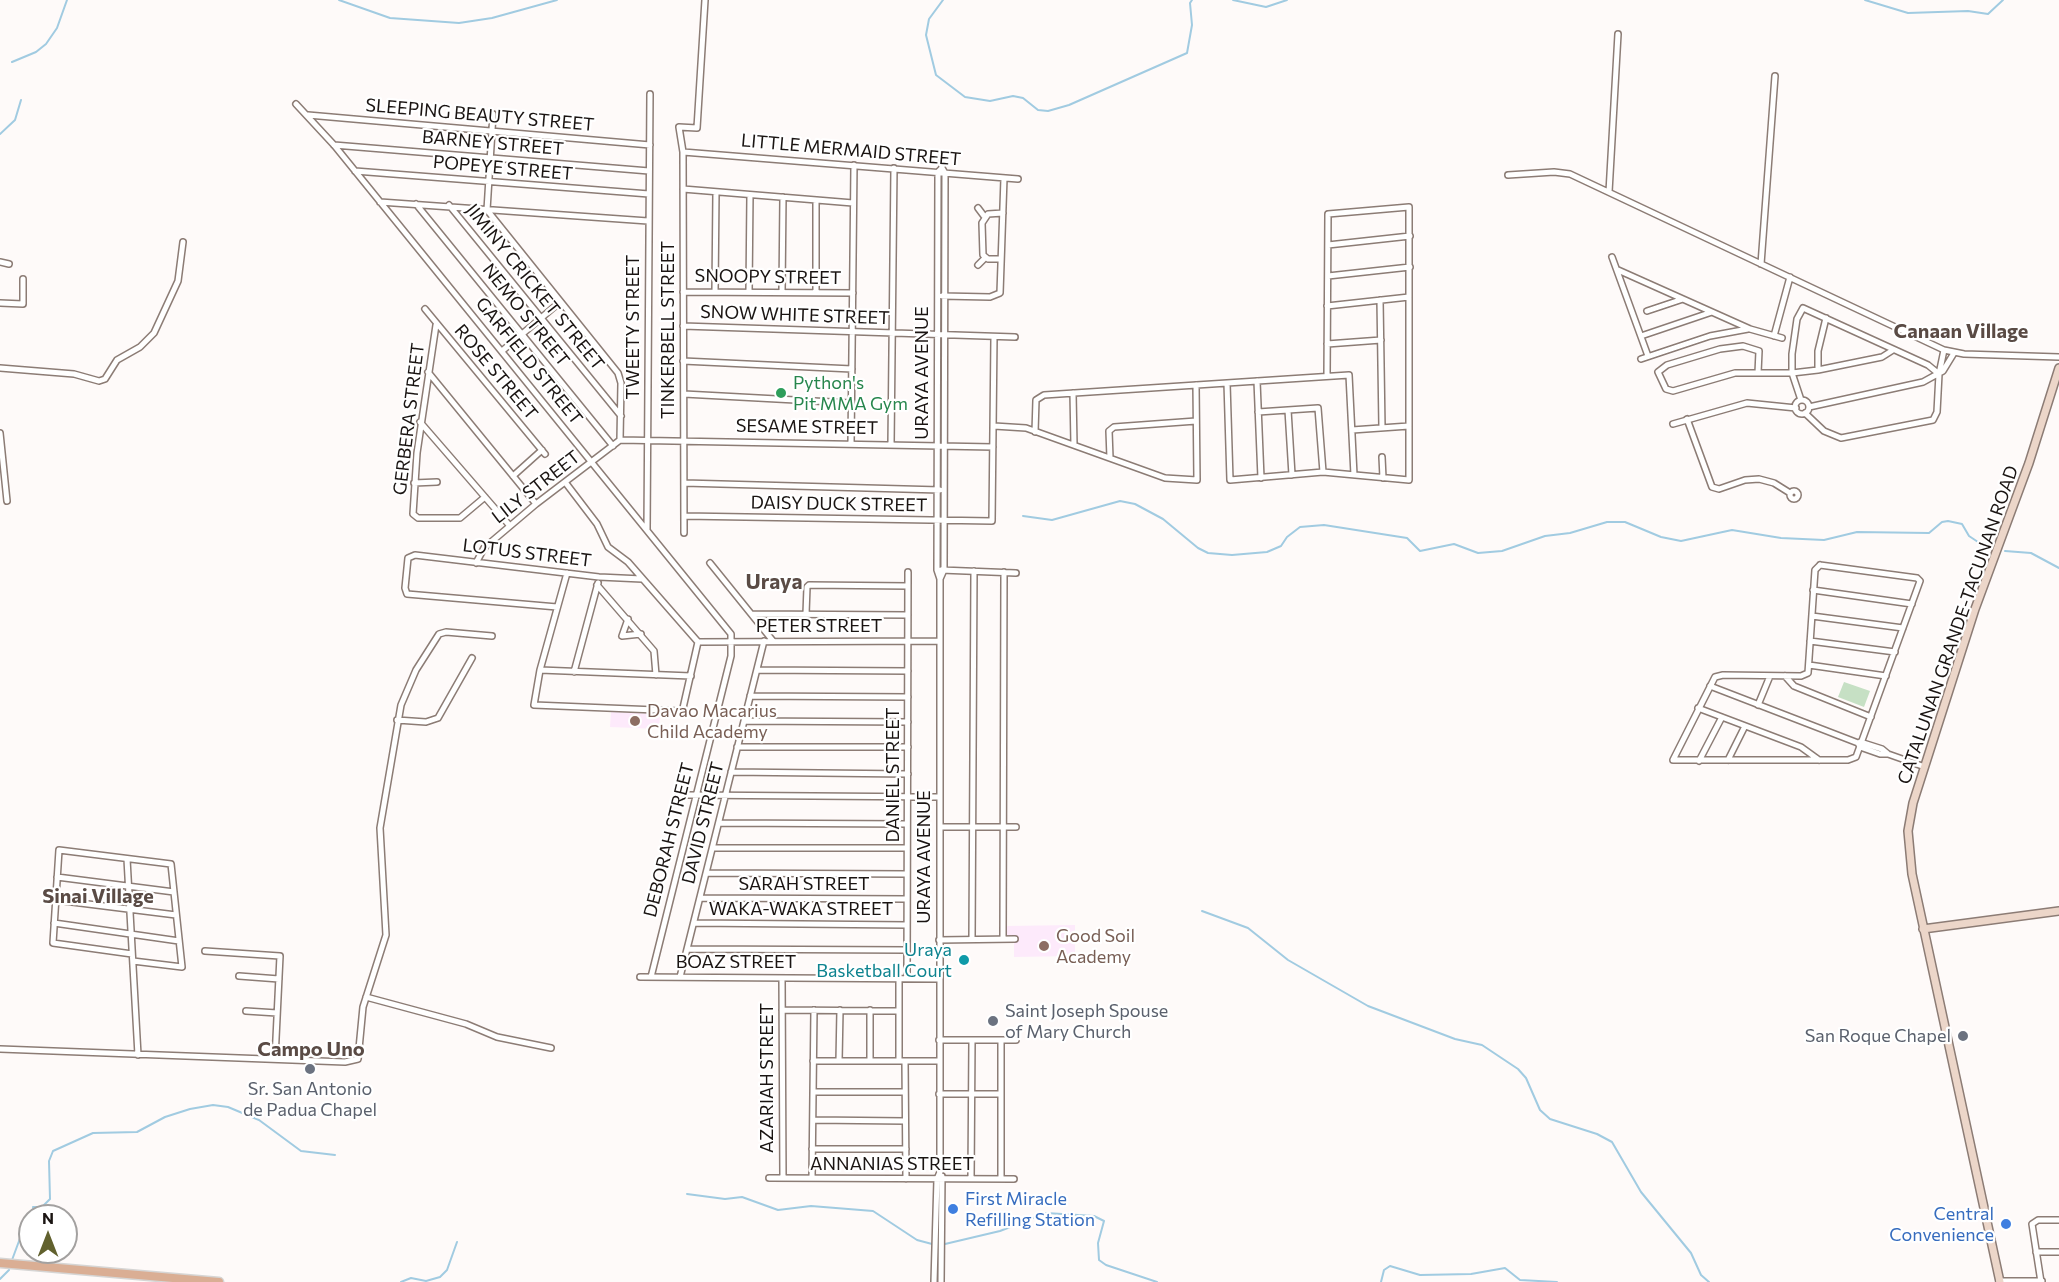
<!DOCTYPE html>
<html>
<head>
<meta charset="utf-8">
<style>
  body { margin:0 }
  #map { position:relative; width:2059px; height:1282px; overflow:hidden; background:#fefaf9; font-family:Commissioner,sans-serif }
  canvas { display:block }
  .north { position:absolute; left:18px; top:1204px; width:60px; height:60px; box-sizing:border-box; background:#fff; border:2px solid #a3a1a0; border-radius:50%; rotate:0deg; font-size:16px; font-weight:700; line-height:24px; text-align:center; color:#1a1412 }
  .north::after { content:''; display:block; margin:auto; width:21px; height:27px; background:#61612e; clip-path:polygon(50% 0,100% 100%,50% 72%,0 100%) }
</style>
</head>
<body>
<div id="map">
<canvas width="2059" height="1282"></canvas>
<div class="north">N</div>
</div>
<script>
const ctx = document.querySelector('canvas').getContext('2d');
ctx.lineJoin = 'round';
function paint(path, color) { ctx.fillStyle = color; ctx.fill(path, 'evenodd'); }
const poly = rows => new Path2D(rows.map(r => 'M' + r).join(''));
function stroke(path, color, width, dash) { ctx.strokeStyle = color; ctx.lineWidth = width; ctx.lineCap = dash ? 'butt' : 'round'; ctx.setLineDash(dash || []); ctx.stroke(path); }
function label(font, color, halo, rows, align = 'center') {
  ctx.font = font + ' Commissioner,sans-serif'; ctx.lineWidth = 4.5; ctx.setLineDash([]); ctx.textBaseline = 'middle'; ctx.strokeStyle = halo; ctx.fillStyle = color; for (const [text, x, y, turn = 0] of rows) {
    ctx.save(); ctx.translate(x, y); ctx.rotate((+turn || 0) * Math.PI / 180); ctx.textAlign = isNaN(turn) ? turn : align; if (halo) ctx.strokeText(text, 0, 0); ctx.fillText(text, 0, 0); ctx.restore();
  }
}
paint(poly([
  [611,712,660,714,659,729,610,727],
  [1075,925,1075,956,1014,957,1014,937,1006,937,1006,926]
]), '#fdeafb');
paint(poly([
  [1844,682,1870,691,1864,707,1838,697]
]), '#c6e0c4');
stroke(poly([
  [339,0,390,18,459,23,492,18,557,0],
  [943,0,929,19,926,35,936,75,965,97,990,101,1013,96,1023,98,1038,110,1048,111,1069,105,1187,53,1192,25,1190,3,1192,0],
  [1233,0,1266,7,1287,0],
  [1865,0,1908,13,1968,11,1988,14,2003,0],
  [12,62,36,52,46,44,57,28,67,0],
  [0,134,15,120,21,100],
  [1023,516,1052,520,1120,501,1135,504,1163,519,1198,548,1208,553,1232,555,1267,552,1281,546,1287,537,1300,527,1324,525,1407,538,1420,551,1454,544,1478,553,1502,551,1545,536,1570,533,1607,522,1625,522,1661,537,1681,541,1732,530,1781,538,1824,540,1857,532,1929,533,1942,522,1948,521,1962,524,1969,536,1987,548],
  [2005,551,2031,553,2059,568],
  [1202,911,1248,928,1288,960,1368,1006,1455,1039,1482,1045,1518,1069,1526,1078,1540,1110,1550,1119,1597,1134,1612,1142,1641,1192,1691,1253,1701,1275,1709,1282],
  [687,1194,725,1199,742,1197,778,1210,811,1206,873,1211,917,1240,932,1244],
  [34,1216,33,1207,42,1207,50,1199,49,1161,53,1151,93,1133,137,1132,165,1117,190,1109,213,1105,228,1107,259,1120,301,1151,335,1155],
  [945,1244,1000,1231,1046,1213,1094,1216,1104,1221,1098,1243,1099,1260,1106,1265,1157,1282],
  [12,1260,22,1233,30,1222],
  [0,1279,9,1270],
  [401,1282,411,1278,426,1281,440,1277,447,1270,457,1242],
  [1381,1282,1384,1270,1390,1266,1420,1275,1471,1274,1505,1268,1520,1280,1557,1282]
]), '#a1cbe1', 2);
const street = poly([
  [296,104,334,145,731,634,731,656,651,977],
  [493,114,487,210,618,373,621,383,620,440],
  [308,115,650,145],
  [334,145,649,171],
  [683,152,1018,179],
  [355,171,649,194],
  [1508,175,1554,172,1570,174,1944,350,1964,354,2059,357],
  [683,189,853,203],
  [1609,192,1618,34],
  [380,202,648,221],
  [416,204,613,446],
  [449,205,621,416],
  [978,208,984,216],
  [1328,245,1410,236],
  [1612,257,1648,356],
  [1001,259,988,259,983,255,982,223,988,214,1003,213],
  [0,262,9,264],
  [1761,264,1775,76],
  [978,265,985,258],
  [1618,270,1750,329,1782,338],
  [1328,276,1410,267],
  [683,292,853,293],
  [715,292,716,192],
  [749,292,750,195],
  [782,292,783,197],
  [816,293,816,200],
  [942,296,990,297,1000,293,1004,178],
  [1380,300,1382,428],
  [0,303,23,304,23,279],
  [1327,306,1409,297],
  [425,309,545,454],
  [1647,311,1683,299],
  [436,325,417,453,413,514,418,518,460,518,485,497],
  [683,326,1015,337],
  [1641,336,1712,312],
  [1774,336,1790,277],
  [1327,344,1381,340],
  [502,351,560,302],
  [1641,359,1710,336,1748,329],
  [683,361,852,369],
  [0,368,74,374,99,381,105,379,117,360,140,347,154,333,178,281,183,242],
  [1818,370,1818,351,1826,318],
  [428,372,536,504],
  [1758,373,1759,351,1743,346,1720,349,1667,365,1658,372,1666,389,1673,391,1735,373,1792,373,1818,370,1882,357,1893,350],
  [1257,381,1261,478],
  [1227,383,1230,480,1323,472,1409,480,1409,207,1328,214,1327,376],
  [1073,393,1074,445],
  [684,394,851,403],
  [1801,400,1792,373,1792,354,1797,319,1803,308,1928,365,1939,374],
  '1795 407a7 7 0 1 1 14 0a7 7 0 1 1-14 0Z',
  [1809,407,1923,382,1943,371,1954,353],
  [1288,410,1292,475],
  [1258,412,1318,408,1323,472],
  [1805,413,1824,431,1841,438,1933,420,1937,412,1939,374,1944,350],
  [1687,419,1712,487,1719,489,1745,480,1759,479,1774,483,1790,493],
  [420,422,510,526],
  [1673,424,1747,403,1796,408],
  [994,426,1026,428,1165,478,1197,480,1196,385],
  [1352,430,1409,426],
  [1035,432,1036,400,1044,395,1349,375,1354,475],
  [0,433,7,501],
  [620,440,993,447],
  [851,444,854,165],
  [891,445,894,168],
  [1382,457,1383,478],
  [1110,458,1109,431,1114,427,1196,421],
  [513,476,542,450],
  [565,482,597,524,608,547,628,562,698,642],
  [414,483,437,482],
  [684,483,940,490],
  '1790 495a4 4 0 1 1 8 0a4 4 0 1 1-8 0Z',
  [684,516,992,521,994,337],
  [647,530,650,94],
  [684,533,683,152,679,127,697,128,705,0],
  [476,563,484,548,536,504,620,440],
  [710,563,773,641],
  [1820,565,1917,578,1920,581,1856,757,1848,760,1673,760,1715,677,1723,675,1801,676,1808,673,1815,570,1820,565],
  [941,570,1016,573],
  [567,573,540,670,534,705,680,711,683,708,698,642],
  [940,579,944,570,945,173,942,168,942,153],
  [597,585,654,651,656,675],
  [1813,590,1912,604],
  [557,607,407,594,405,588,408,558,415,555,599,577,642,579],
  [752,614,908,615],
  [806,614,807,587,809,585,908,586],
  [1812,616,1903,628],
  [628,619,622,636,641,634],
  [1810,641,1895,652],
  [698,642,939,641],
  [1809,665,1886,676],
  [540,670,691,676],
  [757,670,908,671],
  [574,672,598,583],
  [1785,676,1794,686,1871,717],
  [1710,686,1858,743,1860,747,1880,754,1888,754],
  [750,696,908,697],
  [1758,705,1770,676],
  [1698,708,1801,747,1819,760],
  [397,720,426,722,438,718,472,658],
  [744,721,908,722],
  [1860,742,1882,749,1888,754,1925,767],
  [737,747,908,747],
  [1728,760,1745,726],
  [1699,761,1722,717],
  [731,772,908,774],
  [686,795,939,797],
  [719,823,907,824],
  [940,827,1016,827],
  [713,848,907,848],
  [127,859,138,1055],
  [706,873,907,874],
  [57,877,174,892],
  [700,898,907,899],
  [56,900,176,915],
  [54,923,179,941],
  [694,923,907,925],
  [972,939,974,571],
  [1003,939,1004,572],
  [939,940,1015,939],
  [687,949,907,950],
  [205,951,280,956,275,1059],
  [132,954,53,943,59,850,171,864,182,967,133,961],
  [239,976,279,979],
  [640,977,939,979],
  [680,977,764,641],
  [782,978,783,1178],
  [899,979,899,1061],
  [907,979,908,572],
  [366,997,466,1024,497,1037,551,1048],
  [782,1010,899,1011],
  [246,1011,277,1013],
  [939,1040,1016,1040],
  [1001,1040,1001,1179],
  [0,1049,345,1062,358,1059,363,1007,386,935,380,828,401,705,416,670,439,634,446,632,492,636],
  [813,1061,939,1061],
  [839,1061,840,1010],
  [870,1061,870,1010],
  [905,1061,906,1179],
  [813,1092,905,1092],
  [939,1094,1001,1094],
  [813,1120,905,1121],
  [812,1149,906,1149],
  [769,1178,1014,1179],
  [812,1178,814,1010],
  [971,1179,972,1040],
  [2036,1252,2059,1252],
  [1999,1281,2042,1281],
  [934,1282,937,1179,940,1172,940,579,937,570,938,172,942,168],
  [941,1282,942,1176],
  [2041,1282,2032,1224,2038,1220,2059,1220]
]);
const secondary = poly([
  [1923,929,2059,911],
  [2000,1282,1912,874,1908,831,1913,803,1975,609,2029,463,2059,368]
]);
const primary = poly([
  [0,1263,219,1282]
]);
stroke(street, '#8c7c75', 8);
stroke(secondary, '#8c7c75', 10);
stroke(primary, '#d6d5d4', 11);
stroke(street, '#fff', 5);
stroke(secondary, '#ecd6c9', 7);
stroke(primary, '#daae94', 8);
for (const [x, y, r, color] of [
  [781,393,6,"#2e9e5b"],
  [635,721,6,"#8d6e63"],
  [1044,946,6,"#8d6e63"],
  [964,960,6,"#0f9aa8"],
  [993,1021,6,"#6b7280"],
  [1963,1036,6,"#6b7280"],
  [310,1069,6,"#6b7280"],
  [953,1209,6,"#3f7fe0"],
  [2006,1224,6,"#3f7fe0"]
]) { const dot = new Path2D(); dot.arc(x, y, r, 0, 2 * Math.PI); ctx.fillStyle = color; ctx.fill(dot); stroke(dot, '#fff', 2); }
label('18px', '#1a1412', '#fff', [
  ["SLEEPING BEAUTY STREET",480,115,5],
  ["BARNEY STREET",493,143,5],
  ["LITTLE MERMAID STREET",851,150,5],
  ["POPEYE STREET",503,168,5],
  ["SNOOPY STREET",768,277,1],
  ["JIMINY CRICKET STREET",535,287,51],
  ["NEMO STREET",526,315,51],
  ["SNOW WHITE STREET",795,315,2],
  ["TWEETY STREET",633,327,-90],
  ["TINKERBELL STREET",668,330,-90],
  ["GARFIELD STREET",529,361,51],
  ["ROSE STREET",496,372,50],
  ["URAYA AVENUE",922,373,-90],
  ["GERBERA STREET",409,419,-83],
  ["SESAME STREET",807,427,1],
  ["LILY STREET",536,487,-38],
  ["DAISY DUCK STREET",839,504,1],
  ["LOTUS STREET",527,553,7],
  ["CATALUNAN GRANDE-TACUNAN ROAD",1958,625,-71],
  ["PETER STREET",819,626],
  ["DANIEL STREET",893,775,-90],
  ["DAVID STREET",703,823,-76],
  ["DEBORAH STREET",669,840,-76],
  ["URAYA AVENUE",924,857,-90],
  ["SARAH STREET",804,884],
  ["WAKA-WAKA STREET",801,909],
  ["BOAZ STREET",736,962],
  ["AZARIAH STREET",767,1078,-90],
  ["ANNANIAS STREET",892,1164]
]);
label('18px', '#27864d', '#fff', [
  ["Python's",793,383],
  ["Pit MMA Gym",793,404]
], 'left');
label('18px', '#785e54', '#fff', [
  ["Davao Macarius",647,711],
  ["Child Academy",647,732],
  ["Good Soil",1056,936],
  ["Academy",1056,957]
], 'left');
label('18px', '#0d838f', '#fff', [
  ["Uraya",952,950],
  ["Basketball Court",952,971]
], 'right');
label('18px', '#5b616d', '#fff', [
  ["Saint Joseph Spouse",1005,1011],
  ["of Mary Church",1005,1032],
  ["San Roque Chapel",1951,1036,"right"],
  ["Sr. San Antonio",310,1089,"center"],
  ["de Padua Chapel",310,1110,"center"]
], 'left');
label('18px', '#366cbe', '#fff', [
  ["First Miracle",965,1199],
  ["Refilling Station",965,1220],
  ["Central",1994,1214,"right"],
  ["Convenience",1994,1235,"right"]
], 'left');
label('bold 20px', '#5a4b45', '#fff', [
  ["Canaan Village",1961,331],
  ["Sinai Village",98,896],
  ["Campo Uno",311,1049]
]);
label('bold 21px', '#5a4b45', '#fff', [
  ["Uraya",774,582]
]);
</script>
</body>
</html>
